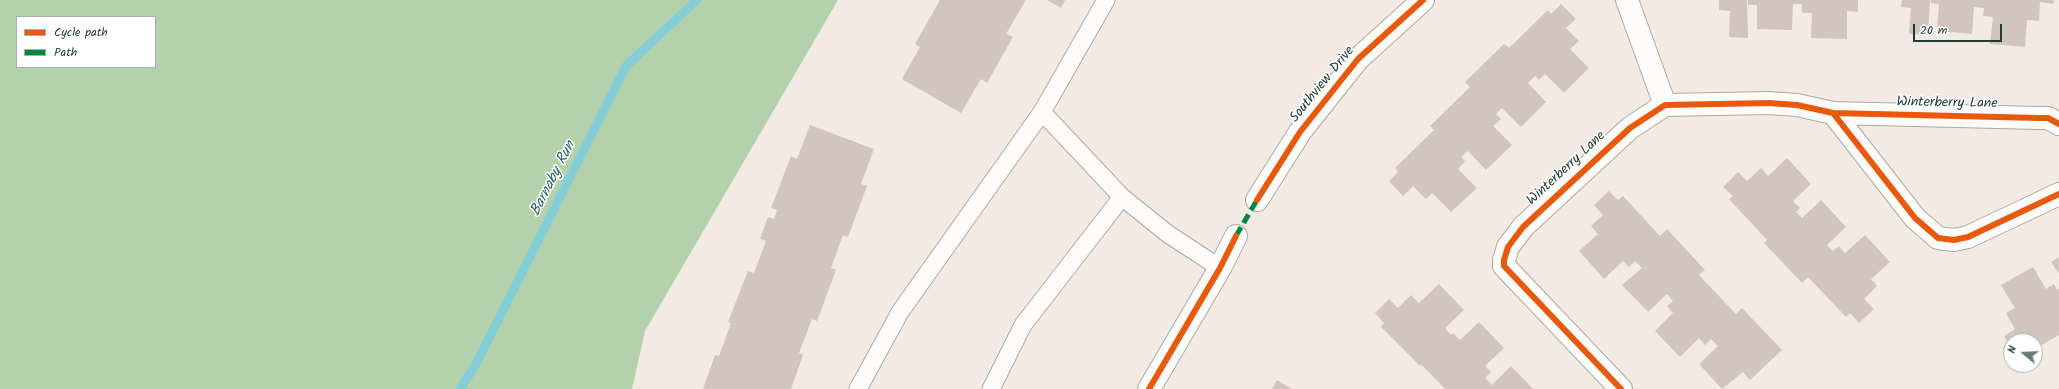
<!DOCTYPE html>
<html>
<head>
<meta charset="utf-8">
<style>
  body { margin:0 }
  #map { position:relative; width:2059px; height:389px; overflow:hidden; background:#f3ebe3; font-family:Kalam,sans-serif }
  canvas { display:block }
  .legend { position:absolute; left:16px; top:16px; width:140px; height:52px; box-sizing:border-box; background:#fff; border:1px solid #a5b1ae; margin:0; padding:5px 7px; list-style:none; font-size:12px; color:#1f3d34 }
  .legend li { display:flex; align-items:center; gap:8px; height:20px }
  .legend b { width:20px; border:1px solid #a5b1ae }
  .north { position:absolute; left:2003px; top:333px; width:40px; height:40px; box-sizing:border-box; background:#fff; border:1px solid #a5b1ae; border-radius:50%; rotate:288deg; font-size:11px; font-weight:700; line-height:16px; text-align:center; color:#1f3d34 }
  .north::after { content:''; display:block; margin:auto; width:14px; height:18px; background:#697a71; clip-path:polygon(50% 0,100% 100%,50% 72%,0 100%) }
  .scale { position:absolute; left:1913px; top:24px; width:89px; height:18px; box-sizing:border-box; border:2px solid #1f3d34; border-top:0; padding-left:5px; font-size:12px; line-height:14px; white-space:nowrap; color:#1f3d34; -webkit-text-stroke:3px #fff; paint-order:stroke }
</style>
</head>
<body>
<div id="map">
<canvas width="2059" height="389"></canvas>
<ul class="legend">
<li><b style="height:5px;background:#e8590c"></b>Cycle path</li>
<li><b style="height:5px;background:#00873e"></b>Path</li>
</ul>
<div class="north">N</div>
<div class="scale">20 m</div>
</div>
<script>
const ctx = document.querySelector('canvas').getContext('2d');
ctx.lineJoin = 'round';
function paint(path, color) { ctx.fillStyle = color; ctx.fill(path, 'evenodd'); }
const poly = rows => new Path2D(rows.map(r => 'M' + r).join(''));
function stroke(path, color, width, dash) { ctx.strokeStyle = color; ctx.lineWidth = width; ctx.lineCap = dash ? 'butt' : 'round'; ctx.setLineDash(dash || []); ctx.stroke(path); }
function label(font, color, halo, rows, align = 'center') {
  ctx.font = font + ' Kalam,sans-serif'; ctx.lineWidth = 3; ctx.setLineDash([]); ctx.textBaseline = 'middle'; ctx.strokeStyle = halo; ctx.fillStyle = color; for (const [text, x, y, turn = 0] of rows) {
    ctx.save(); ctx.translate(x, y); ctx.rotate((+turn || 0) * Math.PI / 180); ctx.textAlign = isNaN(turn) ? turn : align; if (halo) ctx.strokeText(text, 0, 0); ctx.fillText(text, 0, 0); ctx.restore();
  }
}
paint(poly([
  [0,0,838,0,645,331,632,389,0,389],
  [17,17,155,17,155,67,17,67]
]), '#b3d2ab');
stroke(poly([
  [460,389,475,366,626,66,697,0]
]), '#86ced7', 9);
paint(poly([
  [940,0,1026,0,1006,34,1013,37,987,83,981,79,961,113,902,79,920,47,915,44],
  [1047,0,1065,0,1061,8],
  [1719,0,1747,0,1748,38,1729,37,1730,11,1719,10],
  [1748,0,1858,0,1858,12,1847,11,1847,39,1811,38,1812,13,1802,13,1802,4,1793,4,1792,30,1757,29,1757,5,1748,5],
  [1902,0,1930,0,1928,35,1909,34,1911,8,1901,7],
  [1931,0,2054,0,2053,4,2040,2,2039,21,2027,20,2025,47,1990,44,1993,17,1983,16,1984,8,1974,7,1972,34,1937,31,1939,4,1931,3],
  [1561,4,1576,19,1566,28,1579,41,1570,49,1589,68,1564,93,1545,74,1539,80,1535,76,1528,83,1546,102,1521,127,1502,108,1496,114,1501,119,1493,126,1512,145,1486,170,1468,151,1461,157,1465,161,1458,169,1477,188,1451,212,1432,193,1426,199,1413,186,1403,196,1389,181,1398,172,1395,168,1434,130,1430,126,1470,87,1465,82,1504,44,1509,48,1548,10,1551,14],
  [810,125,874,149,861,184,867,186,848,237,843,235,831,268,836,270,817,321,812,319,799,353,803,355,791,389,703,389,715,355,719,356,731,323,728,322,748,271,754,273,766,241,760,239,768,217,774,219,777,210,771,208,791,156,797,159],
  [1787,158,1811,184,1793,201,1800,208,1796,212,1802,218,1821,200,1846,227,1827,245,1833,251,1839,246,1845,253,1865,235,1890,262,1871,279,1877,286,1864,299,1874,309,1859,323,1850,313,1846,317,1808,277,1802,283,1764,243,1767,240,1729,199,1733,196,1723,187,1738,172,1747,181,1761,168,1768,176],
  [1609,191,1618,200,1623,196,1660,236,1667,229,1705,270,1699,275,1736,314,1742,308,1782,350,1750,380,1743,372,1722,389,1699,364,1718,346,1711,339,1705,345,1699,338,1680,357,1655,331,1673,313,1667,306,1673,301,1667,294,1648,312,1622,285,1642,268,1635,261,1629,267,1623,261,1604,279,1579,251,1598,234,1591,226,1603,215,1594,205],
  [2059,257,2059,274,2051,262],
  [2033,267,2046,289,2054,284,2057,290,2059,289,2059,335,2035,349,2035,341,2011,341,2011,348,2004,336,2015,329,2006,313,2015,308,2001,285],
  [1439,284,1464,310,1445,328,1451,335,1453,333,1460,340,1479,322,1504,348,1485,366,1491,372,1485,378,1492,385,1511,366,1533,389,1445,389,1421,364,1420,366,1381,327,1384,323,1375,313,1389,299,1398,308,1411,295,1419,303],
  [1277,380,1292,389,1272,389]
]), '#d2c5be');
const service = poly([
  [1042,112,1122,197,1168,234,1220,268],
  [858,389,900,312,1042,112,1106,0],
  [991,389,1023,325,1122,197]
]);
const minor = poly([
  [1627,0,1665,105],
  [2059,124,2048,118,2039,118,1833,113,1915,218,1938,238,1954,240,1968,237,2059,194],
  [1257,200,1300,132,1358,59,1423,0],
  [1149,389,1220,268,1236,236],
  [1621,389,1504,266,1504,260,1508,247,1523,227,1630,128,1665,105,1769,103,1797,105,1833,113]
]);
stroke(service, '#abaaa4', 19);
stroke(minor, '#abaaa4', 24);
stroke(service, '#fdfcfb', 17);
stroke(minor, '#fdfcfb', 22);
stroke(poly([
  [1236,236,1257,200]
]), '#00873e', 5, [10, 5]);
stroke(poly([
  [2059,124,2048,118,2039,118,1833,113,1915,218,1938,238,1954,240,1968,237,2059,194],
  [1257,200,1300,132,1358,59,1423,0],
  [1149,389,1220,268,1236,236],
  [1621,389,1504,266,1504,260,1508,247,1523,227,1630,128,1665,105,1769,103,1797,105,1833,113]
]), '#e8590c', 6);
label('14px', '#1f3d34', '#fff', [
  ["Southview Drive",1323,85,-51],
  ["Winterberry Lane",1947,104,1],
  ["Winterberry Lane",1567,169,-43]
]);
label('italic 15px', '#306563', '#fff', [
  ["Barnaby Run",554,179,-63]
]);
</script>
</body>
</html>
